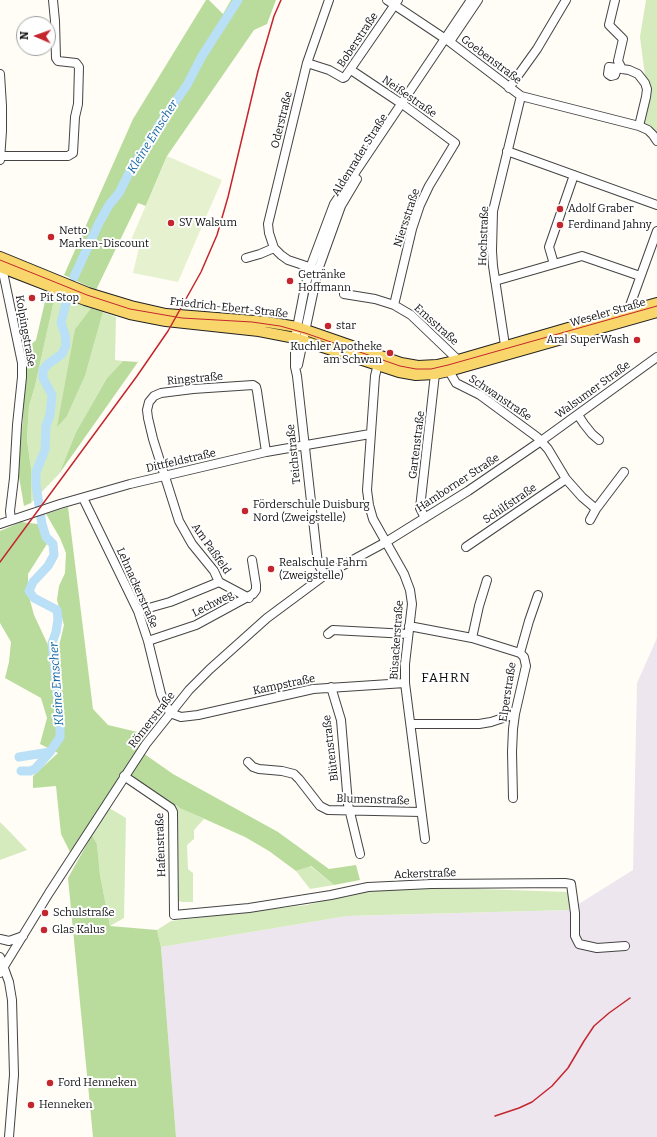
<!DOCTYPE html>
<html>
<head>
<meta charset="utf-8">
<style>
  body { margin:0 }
  #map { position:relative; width:657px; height:1137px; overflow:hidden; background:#fffdf5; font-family:Bitter,serif }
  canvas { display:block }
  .north { position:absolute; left:16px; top:16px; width:40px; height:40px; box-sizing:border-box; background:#fff; border:1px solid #a0a0a0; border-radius:50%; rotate:272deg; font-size:11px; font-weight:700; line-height:16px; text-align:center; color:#111 }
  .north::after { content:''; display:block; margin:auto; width:14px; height:18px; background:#c4262e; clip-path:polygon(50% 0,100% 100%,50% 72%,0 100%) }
</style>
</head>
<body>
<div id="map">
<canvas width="657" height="1137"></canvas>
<div class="north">N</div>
</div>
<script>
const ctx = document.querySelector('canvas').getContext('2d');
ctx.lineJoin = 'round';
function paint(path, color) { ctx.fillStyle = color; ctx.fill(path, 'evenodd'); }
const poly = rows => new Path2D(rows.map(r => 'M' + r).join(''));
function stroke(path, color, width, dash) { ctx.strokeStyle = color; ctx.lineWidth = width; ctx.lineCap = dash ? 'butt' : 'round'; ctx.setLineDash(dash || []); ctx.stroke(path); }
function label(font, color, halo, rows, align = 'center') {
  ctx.font = font + ' Bitter,serif'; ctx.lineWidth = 4; ctx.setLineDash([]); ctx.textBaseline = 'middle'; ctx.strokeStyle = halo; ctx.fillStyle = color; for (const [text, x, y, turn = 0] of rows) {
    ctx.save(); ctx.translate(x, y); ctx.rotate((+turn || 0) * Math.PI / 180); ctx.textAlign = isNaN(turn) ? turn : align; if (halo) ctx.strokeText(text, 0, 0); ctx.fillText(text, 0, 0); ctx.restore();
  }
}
paint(poly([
  [657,638,657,1137,176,1137,161,947,347,916,569,910,633,870,637,683]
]), '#eee6ef');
paint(poly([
  [646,0,657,0,657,136,653,131,643,123,647,82,645,76,640,37],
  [55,296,91,308,75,329,67,416,85,376,103,312,116,317,115,360,123,361,107,378,76,432,59,474,31,503,31,468,27,440,29,406,35,386],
  [175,805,204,819,194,830,194,839,187,845,188,869,193,873,193,902,182,902,177,900,174,807],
  [106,806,126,818,124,918,110,926,100,875,97,844,92,835],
  [0,822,11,833,27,850,0,860],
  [310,866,334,885,310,889,296,871],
  [371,889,479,889,570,892,569,910,347,916,161,947,157,930,171,921,307,905]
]), '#d5ebbd');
paint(poly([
  [206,0,209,0,223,14,231,0,276,0,267,24,254,30,167,156,146,206,138,203,96,290,64,275,133,119],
  [47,293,55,296,35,386,29,406,27,440,31,468,31,503,24,506,17,465,23,420,24,351,36,340],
  [91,308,103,312,85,376,67,416,57,427,75,329],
  [123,361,138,362,59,474,76,432,107,378],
  [68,507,93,709,108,725,150,735,70,852,61,834,56,786,33,788,33,776,58,753,40,744,47,718,41,698,5,678,9,662,11,642,0,623,0,531,21,522,38,524,47,544,28,574,28,593,34,615,48,645,59,646,64,625,57,600,59,586,65,573,66,553,60,538,46,514],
  [143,753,173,774,278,832,329,869,356,865,360,880,334,885,311,866,296,871,269,851,245,837,180,808,176,805,174,807,131,776,130,772],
  [92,835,97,844,100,875,110,926,157,930,161,947,176,1137,93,1137,68,878]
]), '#b9dc9c');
paint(poly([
  [167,156,222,180,178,282,133,273,140,243,131,240]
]), '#e6f2cf');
stroke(poly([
  [74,277,99,223,109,205,119,193,132,167,152,139,159,125,187,85,202,56,238,0],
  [19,757,50,752],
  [21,771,30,771,35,769,50,752,60,737,60,723,52,643,56,632,58,619,57,610,34,598,29,591,33,582,48,566,54,555,53,544,46,537,42,524,36,485,36,472,45,450,46,426,50,415,52,395,43,378,43,370,48,364,62,354,66,345,65,334,61,323,67,299]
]), '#b9e0f7', 9);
const minor = poly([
  [387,0,450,42,521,96,639,126,648,130,653,135,657,141],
  [615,0,609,25,623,39,618,61,622,69],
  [451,40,478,0],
  [307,63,329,70,343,78,345,77,398,0],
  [617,68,615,75,611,76,608,74,609,67,617,68,622,69,629,70,638,74,645,83,647,89,646,97,639,126],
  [351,70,405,106,455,143,429,186,420,205,412,229,394,305],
  [0,74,2,106,2,131,0,160],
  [509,88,537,49,566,0],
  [507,151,657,205],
  [0,156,68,156,73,153,75,117,78,104,79,67,76,63,58,61,56,58,55,21,53,0],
  [246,258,260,254,274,248],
  [554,264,549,247,574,175],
  [6,265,3,268,3,272,22,363,22,377,17,425,14,478,10,511,11,520],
  [315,269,288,260,281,255,274,248,269,233,268,224,307,63,329,0],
  [495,281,582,256,640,276],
  [344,294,375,299,394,305,411,315,458,360,459,363],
  [628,311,657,231],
  [506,352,493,266,492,251,493,211,521,96],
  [379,360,375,376,367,490,369,505,373,519,404,574,410,590,412,604,405,664,405,683,425,839],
  [298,365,318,270,341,206,357,179],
  [449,371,456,383,480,395,537,437,548,449,566,479,582,497,596,509],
  [578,415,584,424,592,434,599,440],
  [83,498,138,611,148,641,161,694,170,713],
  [425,518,420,508,435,374],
  [590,520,596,509,624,472],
  [0,524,60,504,130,484,266,452,370,434],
  [466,547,566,479],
  [325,575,318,564,297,376,295,367,295,338,304,292,310,268,334,204,471,0],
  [249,598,219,582,214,571,192,544,179,521,153,439,148,418,147,410,149,402,154,396,161,393,193,389,253,385,256,387,257,391,266,452],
  [138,611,170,602,219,582],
  [409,626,472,638,520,653],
  [328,634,333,630,408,634],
  [472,638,479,606,487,580],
  [148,641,196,625,253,594,256,590,256,585,252,560],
  [331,687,341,720,348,804,360,854],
  [170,713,181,717,198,715,313,689,405,683],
  [411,724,479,724,491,722,515,714],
  [248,762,253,767,259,769,282,771,294,774,299,779,320,806,328,810,421,812],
  [124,776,171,808,173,812,174,915,249,908,331,895,368,887,431,884,565,883,571,884,575,913,575,936,579,944,597,948,625,946],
  [513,798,512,752,513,729,515,714,526,666,524,657,520,653,529,621,538,595],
  [0,939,9,941,23,936],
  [0,957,9,982,12,1000,14,1075,9,1137],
  [0,973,49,893,146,744,189,690,210,669,267,618,325,575,386,542,468,491,541,441,657,357]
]);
const major = poly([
  [0,257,88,293,131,306,166,314,267,322,297,327,401,363,418,366,437,365,458,360,599,319,657,303],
  [0,267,85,300,130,314,166,321,259,331,295,338,399,372,416,375,435,374,449,371,657,312]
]);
stroke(minor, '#444', 10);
stroke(major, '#222', 12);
stroke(minor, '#fff', 8);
stroke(major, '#f9d66b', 10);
stroke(poly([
  [0,260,87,295,130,309,182,318,252,322,280,326,305,333,400,366,416,369,431,369,448,365,657,306]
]), '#c4262e', 1);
stroke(poly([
  [0,562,137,376,168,331,201,272,217,235,228,197,258,71,274,16,281,0],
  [495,1116,519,1108,532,1102,552,1086,568,1068,584,1041,594,1026,609,1013,630,998]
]), '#c4262e', 1.5);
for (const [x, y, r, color] of [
  [560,209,4,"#c4262e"],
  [171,223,4,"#c4262e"],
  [560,225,4,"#c4262e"],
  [51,237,4,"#c4262e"],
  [290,281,4,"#c4262e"],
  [32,298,4,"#c4262e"],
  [328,326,4,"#c4262e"],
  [637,340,4,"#c4262e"],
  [390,353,4,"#c4262e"],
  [245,511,4,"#c4262e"],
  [271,569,4,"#c4262e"],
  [45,913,4,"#c4262e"],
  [44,930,4,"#c4262e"],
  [50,1083,4,"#c4262e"],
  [31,1105,4,"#c4262e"]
]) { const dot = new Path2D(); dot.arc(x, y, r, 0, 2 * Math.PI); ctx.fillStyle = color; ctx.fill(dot); stroke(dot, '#fff', 1.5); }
label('11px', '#111', '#fff', [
  ["Boberstraße",358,40,-56],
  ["Goebenstraße",491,60,37],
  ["Neißestraße",409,97,35],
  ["Oderstraße",282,120,-76],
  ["Aldenrader Straße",360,155,-58],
  ["Niersstraße",407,218,-72],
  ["Hochstraße",484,236,-88],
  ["Friedrich-Ebert-Straße",229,308,6],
  ["Weseler Straße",608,313,-16],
  ["Emsstraße",436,325,42],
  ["Kolpingstraße",25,331,80],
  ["Ringstraße",195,379,-5],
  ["Walsumer Straße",593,390,-36],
  ["Schwanstraße",500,398,34],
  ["Gartenstraße",417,445,-83],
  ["Teichstraße",294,454,-96],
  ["Dittfeldstraße",181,461,-13],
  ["Hamborner Straße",458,483,-33],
  ["Schilfstraße",510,504,-34],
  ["Am Paßfeld",211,549,55],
  ["Lehnackerstraße",137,588,66],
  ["Lechweg",213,604,-27],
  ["Büsackerstraße",397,640,-86],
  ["Kampstraße",284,685,-12],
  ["Elperstraße",508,692,-81],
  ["Römerstraße",152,720,-52],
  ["Blütenstraße",331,748,-97],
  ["Blumenstraße",373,800,2],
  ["Hafenstraße",161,845,-92],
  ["Ackerstraße",425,874,-2]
]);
label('11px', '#111', '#fff', [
  ["Adolf Graber",568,209],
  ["SV Walsum",179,223],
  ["Ferdinand Jahny",568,225],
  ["Netto",59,231],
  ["Marken-Discount",59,244],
  ["Getränke",298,275],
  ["Hoffmann",298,288],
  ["Pit Stop",40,298],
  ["star",336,326],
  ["Aral SuperWash",629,340,"right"],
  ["Kuchler Apotheke",382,347,"right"],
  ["am Schwan",382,360,"right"],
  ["Förderschule Duisburg",253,505],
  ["Nord (Zweigstelle)",253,518],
  ["Realschule Fahrn",279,563],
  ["(Zweigstelle)",279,576],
  ["Schulstraße",53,913],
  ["Glas Kalus",52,930],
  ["Ford Henneken",58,1083],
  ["Henneken",39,1105]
], 'left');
label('italic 12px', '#1768a6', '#fff', [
  ["Kleine Emscher",153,137,-58],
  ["Kleine Emscher",57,684,-94]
]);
ctx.letterSpacing = '1px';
label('13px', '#111', '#fff', [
  ["FAHRN",446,678]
]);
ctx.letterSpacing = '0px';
</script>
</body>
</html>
